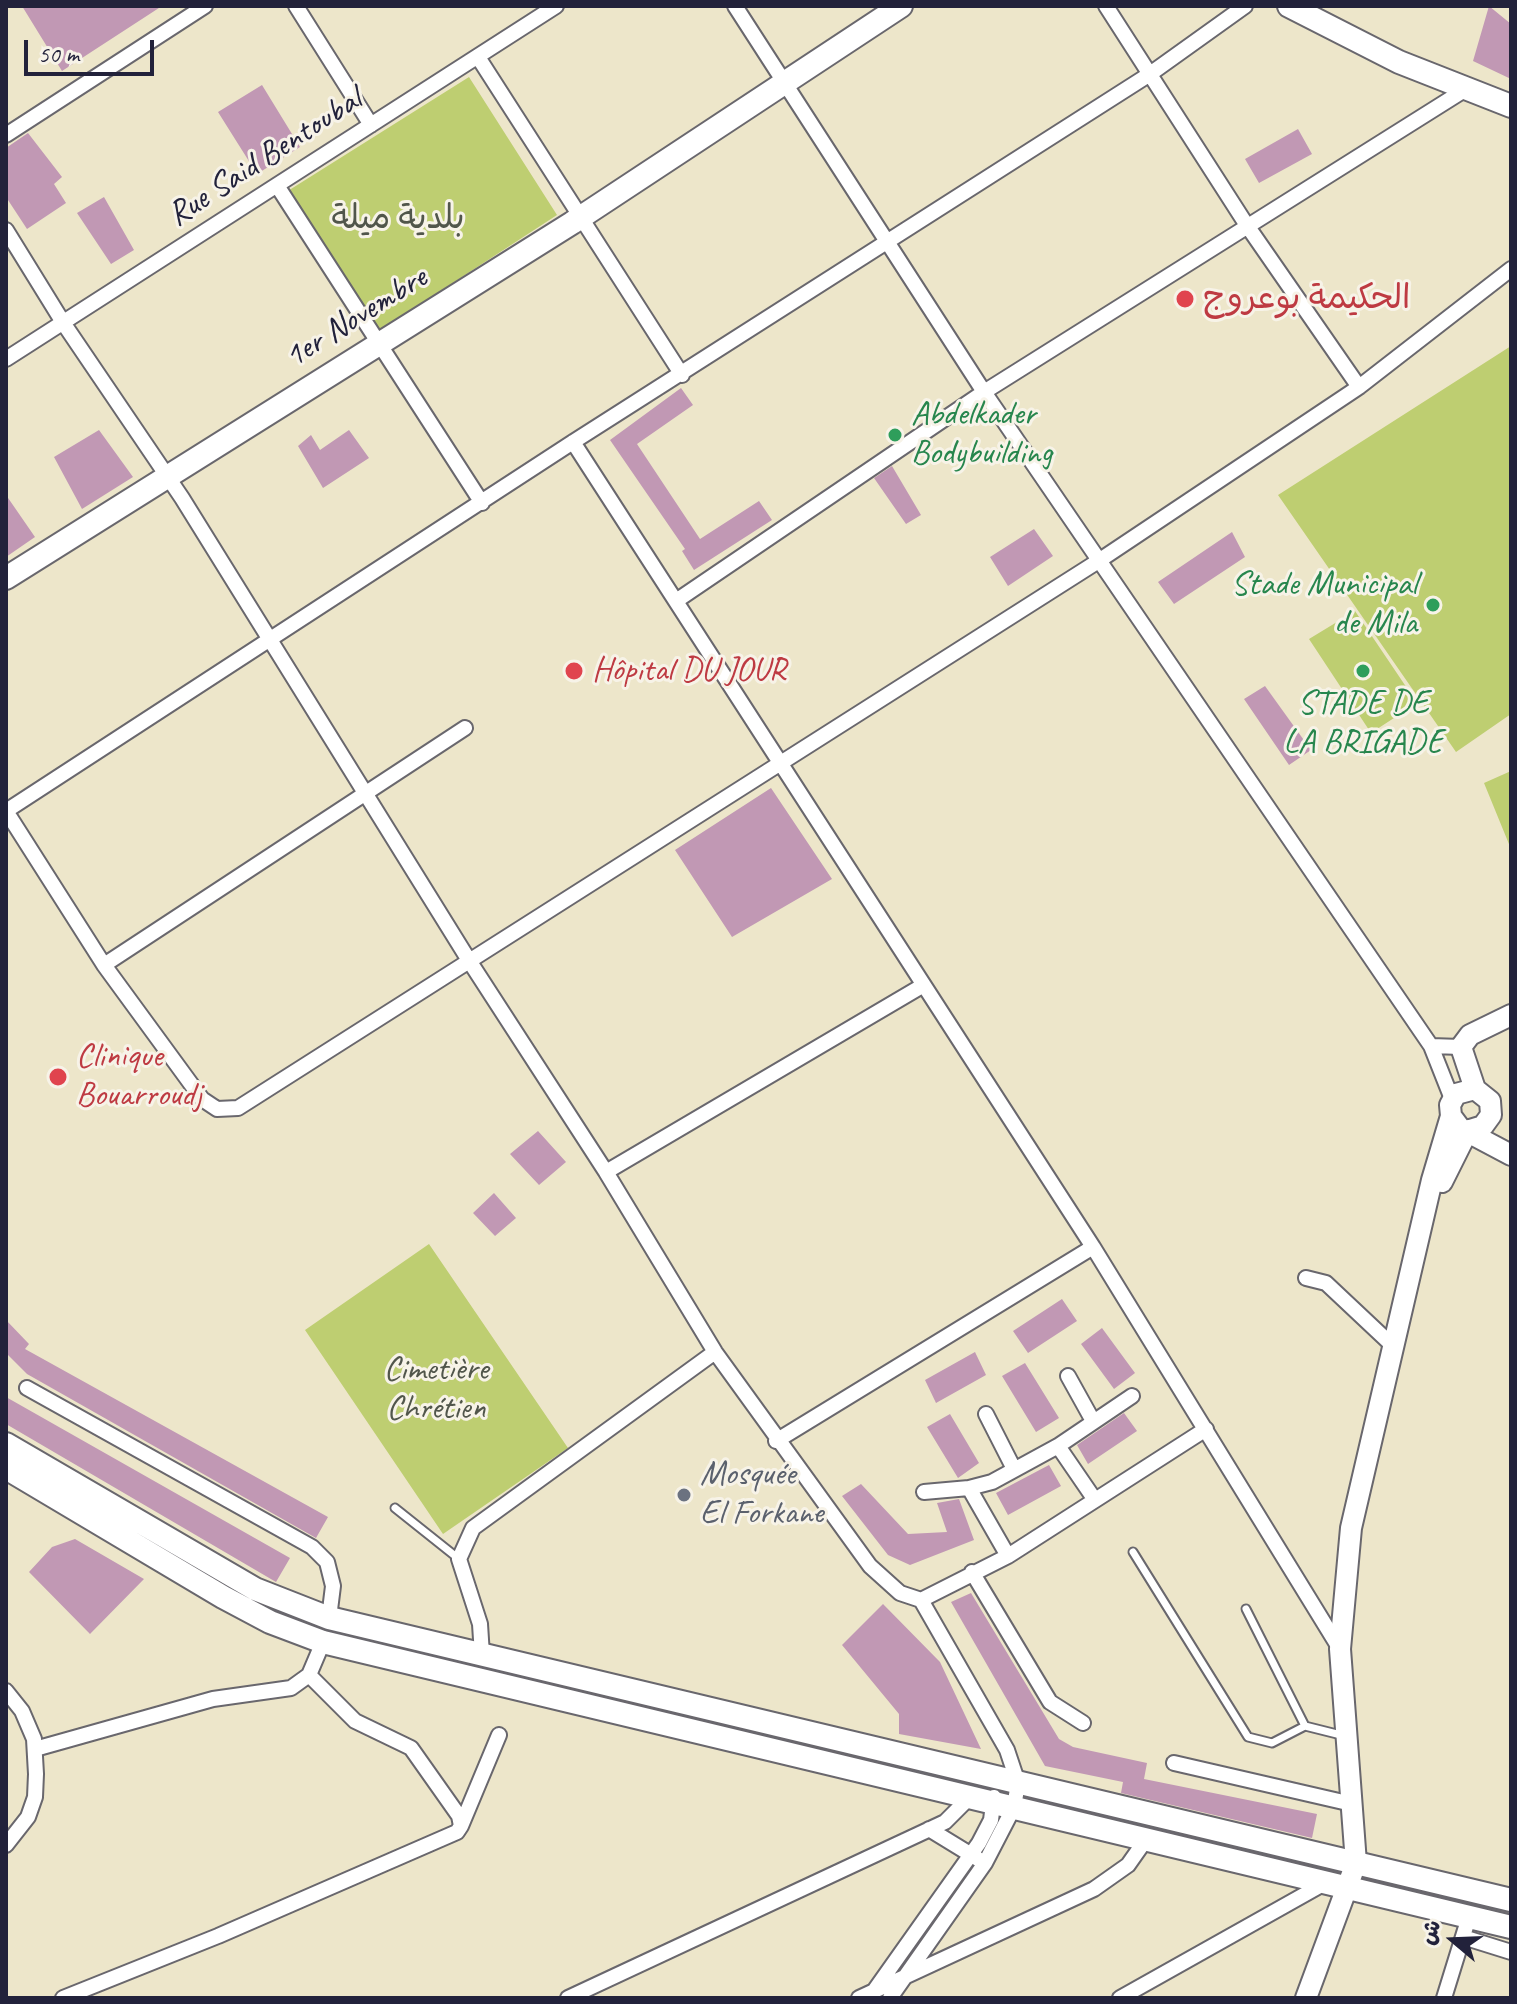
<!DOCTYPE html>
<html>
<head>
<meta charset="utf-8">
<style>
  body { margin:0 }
  #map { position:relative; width:1517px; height:2004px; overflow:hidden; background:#ede6ca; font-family:Caveat,"Playpen Sans Arabic",sans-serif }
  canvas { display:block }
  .frame { position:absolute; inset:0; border:8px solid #22223b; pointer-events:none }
  .north { position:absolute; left:1413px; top:1900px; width:80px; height:80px; -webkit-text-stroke:6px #f7f3e8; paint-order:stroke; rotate:289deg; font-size:22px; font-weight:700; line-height:32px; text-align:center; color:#22223b }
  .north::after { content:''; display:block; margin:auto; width:28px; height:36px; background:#22223b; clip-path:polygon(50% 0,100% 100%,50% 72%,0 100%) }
  .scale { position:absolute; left:24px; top:40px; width:130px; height:36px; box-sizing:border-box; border:4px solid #22223b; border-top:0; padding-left:10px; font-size:24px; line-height:28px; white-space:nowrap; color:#22223b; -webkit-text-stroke:6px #f7f3e8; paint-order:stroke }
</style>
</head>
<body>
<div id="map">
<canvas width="1517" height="2004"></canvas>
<div class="frame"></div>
<div class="north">ش</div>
<div class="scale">50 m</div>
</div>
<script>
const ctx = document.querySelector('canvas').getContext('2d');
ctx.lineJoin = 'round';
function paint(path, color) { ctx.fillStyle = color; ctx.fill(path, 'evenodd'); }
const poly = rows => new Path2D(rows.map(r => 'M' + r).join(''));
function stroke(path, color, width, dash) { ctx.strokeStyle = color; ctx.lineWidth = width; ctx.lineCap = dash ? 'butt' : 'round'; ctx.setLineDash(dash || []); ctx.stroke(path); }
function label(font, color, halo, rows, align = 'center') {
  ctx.font = font + ' Caveat,"Playpen Sans Arabic",sans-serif'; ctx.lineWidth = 6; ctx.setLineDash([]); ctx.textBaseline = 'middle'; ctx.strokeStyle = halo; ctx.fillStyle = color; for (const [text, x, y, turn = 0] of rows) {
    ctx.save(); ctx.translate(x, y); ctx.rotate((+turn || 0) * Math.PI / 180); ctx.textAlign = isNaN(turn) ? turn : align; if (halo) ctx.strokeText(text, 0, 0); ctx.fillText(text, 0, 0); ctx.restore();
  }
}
paint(poly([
  [469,77,557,215,373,335,283,194],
  [1511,346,1511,714,1456,752,1278,495],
  [1355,611,1417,703,1371,733,1309,639],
  [1511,771,1511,849,1484,783],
  [429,1244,568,1448,443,1534,305,1330]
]), '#bece71');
paint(poly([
  [22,6,162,6,62,71],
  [1489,6,1511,24,1511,79,1473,61],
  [262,85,300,147,257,174,218,112],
  [1298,129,1312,154,1259,183,1245,159],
  [28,133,62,177,54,184,66,203,27,229,6,197,6,148],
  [104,197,134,250,111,264,77,213],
  [681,388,693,405,637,444,700,539,759,501,772,520,694,570,682,551,685,549,610,440],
  [99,430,133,477,82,509,54,457],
  [349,430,369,458,323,488,298,446,311,435,320,450],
  [892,466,921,515,906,524,874,478],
  [6,495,35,537,6,557],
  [1034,529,1053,556,1008,586,990,557],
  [1232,532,1245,557,1174,604,1158,582],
  [1265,686,1311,750,1289,765,1244,699],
  [771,788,832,879,732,937,675,850],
  [538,1131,566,1162,539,1185,510,1154],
  [494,1193,516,1218,495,1236,473,1213],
  [1062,1299,1077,1321,1028,1353,1013,1331],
  [6,1320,29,1344,25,1349,328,1517,316,1538,27,1374,6,1353],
  [1102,1328,1135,1373,1114,1389,1081,1344],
  [975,1352,986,1375,936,1403,925,1380],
  [1025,1363,1059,1418,1036,1432,1002,1376],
  [6,1397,290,1558,276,1582,6,1424],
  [1124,1413,1137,1431,1088,1464,1077,1445],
  [950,1414,979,1463,958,1478,927,1427],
  [1049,1465,1061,1486,1008,1515,996,1493],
  [861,1484,908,1534,947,1532,937,1503,959,1499,974,1540,910,1565,888,1555,842,1496],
  [75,1539,144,1579,90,1634,29,1572,52,1547],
  [971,1593,1059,1739,1073,1747,1147,1763,1144,1779,1317,1814,1312,1838,1121,1793,1123,1782,1045,1766,951,1602],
  [883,1604,940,1662,981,1749,899,1734,899,1714,842,1645]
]), '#c198b4');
const lane = poly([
  [395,1508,459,1559],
  [1133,1552,1248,1737,1272,1743,1305,1726,1345,1736],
  [1246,1609,1305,1726]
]);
const street = poly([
  [296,6,371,125],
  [735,6,984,392,1431,1046,1452,1099],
  [1106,6,1246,224,1359,387],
  [478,57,682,375],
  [6,135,205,6],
  [278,187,482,503],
  [6,230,64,324,182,498,470,962,606,1172,715,1352,870,1566,900,1593,921,1600,1007,1750,1018,1783,1014,1807,985,1863,890,1998],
  [6,359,556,6],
  [573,442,1093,1247,1340,1649],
  [676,601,984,392,1466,89],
  [6,811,104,965,202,1099,217,1109,238,1108,1100,560,1359,387,1511,269],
  [6,811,573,442,1150,74,1245,6],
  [104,965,465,728],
  [1431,1046,1461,1047],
  [606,1172,922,986],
  [1306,1278,1326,1283,1393,1346],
  [1068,1376,1093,1421],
  [27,1388,312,1547,327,1562,333,1586,329,1618],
  [986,1414,1014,1469],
  [776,1441,1093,1247],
  [1058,1446,1095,1500],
  [969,1488,992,1482,1058,1446,1132,1396],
  [924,1492,969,1488,1008,1556],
  [972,1572,1050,1702,1083,1723],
  [921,1600,1008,1556,1206,1429],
  [482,1655,480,1624,459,1559,473,1528,715,1352],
  [6,1691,22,1711,34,1739,36,1774,35,1797,28,1817,6,1845],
  [35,1749,213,1699,291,1688,309,1675,323,1642],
  [1174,1763,1352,1804],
  [461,1826,499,1735],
  [929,1829,978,1859],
  [1463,1937,1511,1952],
  [874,1991,979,1843,991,1820,994,1797],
  [63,1998,218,1936,457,1832,461,1826,459,1816,411,1748,355,1721,309,1675],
  [568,1998,945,1822,972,1795],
  [859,1998,1094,1889,1128,1865,1147,1838],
  [1120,1998,1325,1883],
  [1444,1998,1469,1917]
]);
const secondary = poly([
  [1475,1089,1461,1047,1470,1035,1511,1015],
  [1470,1130,1483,1126,1491,1115,1490,1101,1475,1089,1456,1094,1450,1105,1451,1116,1460,1128,1511,1155],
  [1442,1182,1468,1130],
  [1306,1998,1356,1863,1340,1649,1351,1528,1432,1180,1451,1116]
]);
const primary = poly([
  [1289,6,1399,62,1511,106],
  [6,578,572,223,901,6],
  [6,1444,255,1589,329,1618,1511,1900],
  [6,1468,223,1597,270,1622,323,1642,1511,1927]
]);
stroke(lane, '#69676d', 11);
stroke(street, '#69676d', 18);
stroke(secondary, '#69676d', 24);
stroke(primary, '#69676d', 26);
stroke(lane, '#fff', 7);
stroke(street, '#fff', 14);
stroke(secondary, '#fff', 20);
stroke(primary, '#fff', 22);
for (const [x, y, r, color] of [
  [1185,299,10,"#e0444e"],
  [895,435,8,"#2e9e5b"],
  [1433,605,8,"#2e9e5b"],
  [574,671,10,"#e0444e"],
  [1363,671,8,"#2e9e5b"],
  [58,1077,10,"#e0444e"],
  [684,1495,8,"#6b7280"]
]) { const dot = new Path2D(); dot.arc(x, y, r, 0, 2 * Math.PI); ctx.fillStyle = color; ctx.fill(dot); stroke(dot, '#f7f3e8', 3); }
label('34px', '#22223b', '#f7f3e8', [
  ["Rue Said Bentoubal",265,158,-33],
  ["1er Novembre",356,318,-32]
]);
label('34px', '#51564b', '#f7f3e8', [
  ["بلدية ميلة",398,219],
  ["Cimetière",436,1370],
  ["Chrétien",436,1409]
]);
label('34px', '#be3a42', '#f7f3e8', [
  ["الحكيمة بوعروج",1203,299],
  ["Hôpital DU JOUR",592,671],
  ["Clinique",76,1057],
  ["Bouarroudj",76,1096]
], 'left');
label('34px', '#27864d', '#f7f3e8', [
  ["Abdelkader",911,415],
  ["Bodybuilding",911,454],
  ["Stade Municipal",1417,585,"right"],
  ["de Mila",1417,624,"right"],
  ["STADE DE",1363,704,"center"],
  ["LA BRIGADE",1363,743,"center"]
], 'left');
label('34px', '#5b616d', '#f7f3e8', [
  ["Mosquée",700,1475],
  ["El Forkane",700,1514]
], 'left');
</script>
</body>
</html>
